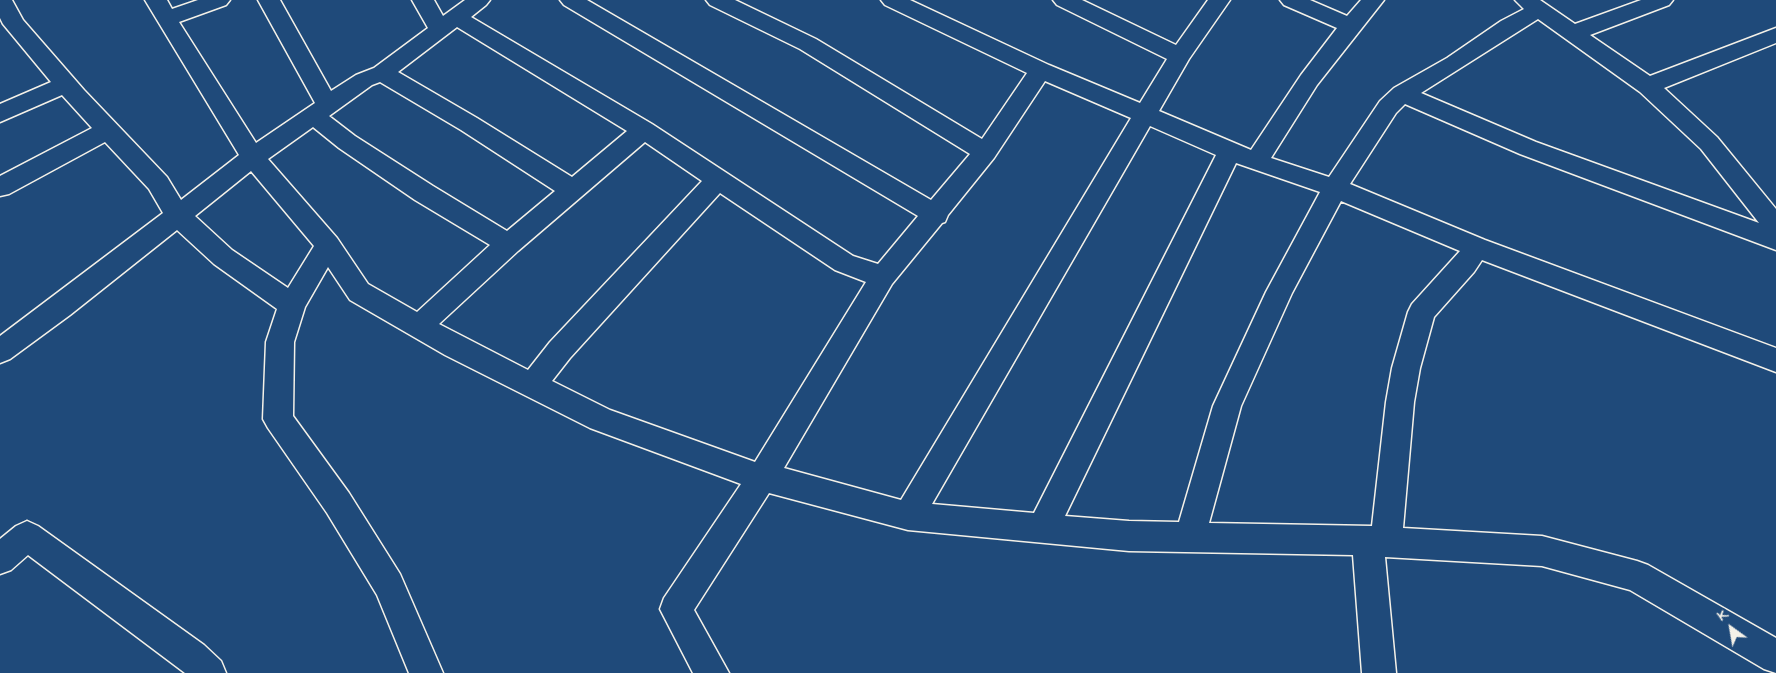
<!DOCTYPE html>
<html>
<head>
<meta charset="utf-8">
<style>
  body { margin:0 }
  #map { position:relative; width:1776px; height:673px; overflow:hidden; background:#1f4a7a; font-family:Mynerve,sans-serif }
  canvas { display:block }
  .north { position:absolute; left:1706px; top:603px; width:50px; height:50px; -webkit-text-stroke:4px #1f4a7a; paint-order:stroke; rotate:328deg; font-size:14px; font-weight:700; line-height:20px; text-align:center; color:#f4f1e8 }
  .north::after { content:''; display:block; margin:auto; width:18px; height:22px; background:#f4f1e8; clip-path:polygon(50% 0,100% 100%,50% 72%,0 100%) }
</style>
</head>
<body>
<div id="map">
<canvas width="1776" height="673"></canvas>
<div class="north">K</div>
</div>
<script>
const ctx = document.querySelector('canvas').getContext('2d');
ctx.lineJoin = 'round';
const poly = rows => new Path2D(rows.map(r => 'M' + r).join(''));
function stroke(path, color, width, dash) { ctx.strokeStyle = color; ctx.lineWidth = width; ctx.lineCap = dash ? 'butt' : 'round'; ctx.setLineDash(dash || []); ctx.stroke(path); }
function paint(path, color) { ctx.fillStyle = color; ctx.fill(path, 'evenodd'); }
const street = poly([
  [0,0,12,0,23,20,84,90,167,177,181,200,239,155,145,0,167,0,172,9,198,0,230,0,226,5,179,22,256,143,315,103,258,0,280,0,331,91,356,75,374,68,428,28,412,0,434,0,443,16,465,0,490,0,486,5,471,17,652,124,853,256,878,264,918,216,564,5,560,0,587,0,931,200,970,154,800,49,710,5,706,0,735,0,816,39,982,139,1027,73,885,5,881,0,910,0,1049,65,1140,103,1167,59,1057,5,1053,0,1082,0,1176,45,1208,0,1230,0,1189,59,1159,111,1251,150,1301,75,1337,28,1284,5,1280,0,1310,0,1347,16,1361,0,1384,0,1317,85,1271,158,1329,177,1380,101,1394,88,1447,58,1501,21,1524,9,1515,0,1540,0,1575,24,1641,0,1673,0,1669,5,1590,35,1650,76,1776,28,1776,43,1664,88,1717,137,1776,209,1776,250,1520,154,1405,104,1396,113,1350,184,1485,240,1776,348,1776,372,1482,260,1474,272,1434,317,1420,368,1414,402,1403,528,1542,536,1637,561,1648,565,1776,638,1776,673,1764,669,1630,590,1542,566,1385,557,1396,673,1362,673,1353,555,1129,551,908,530,769,493,694,610,729,673,693,673,660,609,664,598,741,484,590,428,445,355,350,300,328,267,305,307,294,342,293,416,349,493,400,574,443,673,409,673,377,595,327,513,268,428,263,419,266,342,277,309,214,264,177,230,70,315,10,359,0,363,0,336,163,213,149,189,105,142,9,194,0,196,0,176,92,128,62,95,0,122,0,104,51,82,3,24,0,18,0,0],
  [1538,19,1640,92,1701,149,1759,223,1536,142,1421,93,1538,19],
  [457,27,627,131,572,177,477,118,398,72,457,27],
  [1045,81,1131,118,901,500,784,468,892,284,942,223,945,222,948,215,994,158,1045,81],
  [380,82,461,130,555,191,507,231,433,186,355,136,329,116,372,85,380,82],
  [1150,126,1216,155,1034,513,932,504,1150,126],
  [313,127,339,148,415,200,490,245,417,312,368,284,337,238,268,159,313,127],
  [645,142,702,181,550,342,528,370,439,324,518,251,645,142],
  [1236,163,1320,192,1266,292,1213,406,1179,522,1129,521,1065,516,1236,163],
  [251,171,314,246,288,288,232,250,195,216,251,171],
  [720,193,835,270,866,282,755,462,610,410,552,381,570,358,720,193],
  [1341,201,1460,251,1412,304,1408,312,1392,368,1386,402,1372,526,1209,523,1241,406,1292,293,1341,201],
  [27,521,38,526,204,645,221,661,226,673,185,673,28,555,11,570,0,574,0,539,16,526,27,521]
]);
stroke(street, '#f4f1e8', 3);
paint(street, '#1f4a7a');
</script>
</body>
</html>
